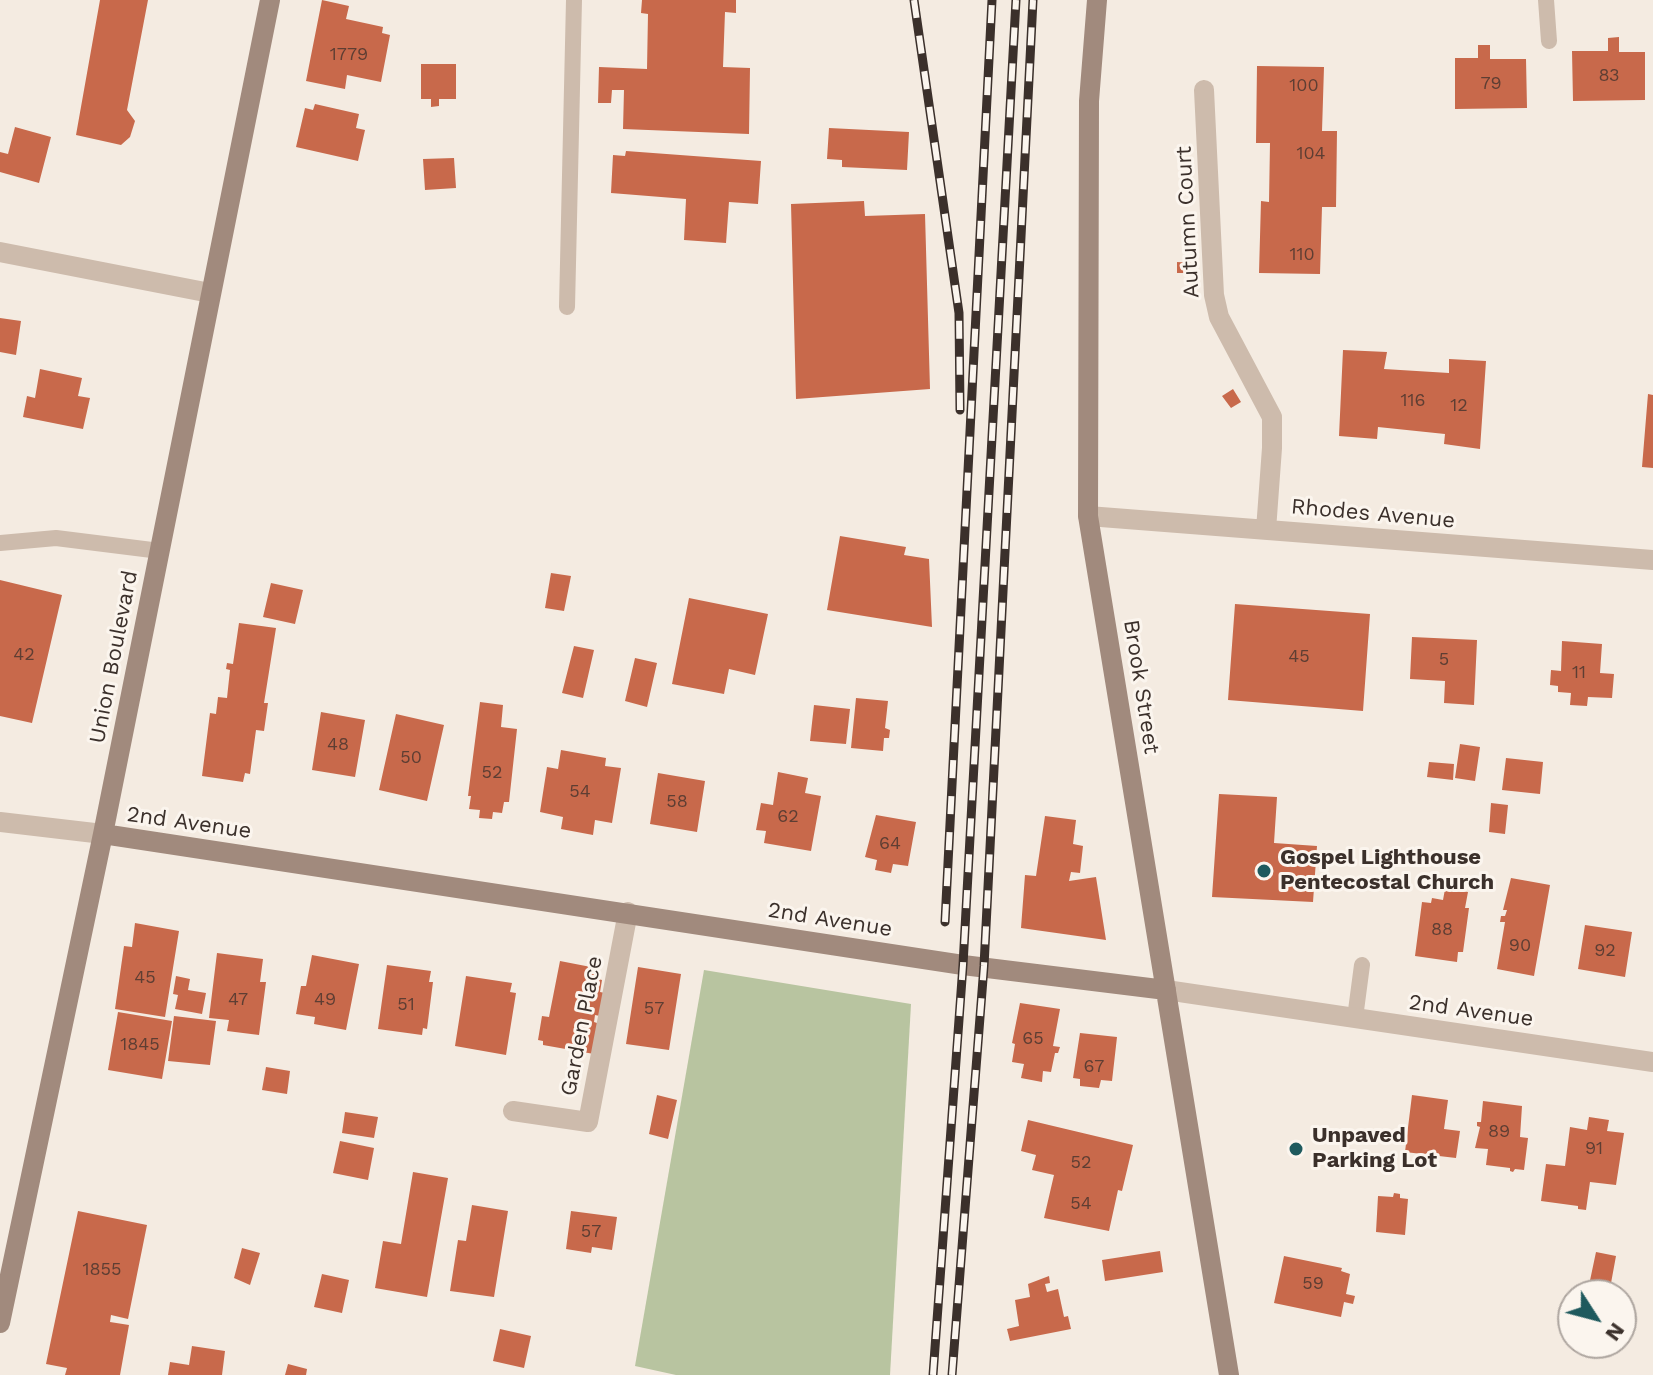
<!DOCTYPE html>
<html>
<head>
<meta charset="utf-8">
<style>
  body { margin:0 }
  #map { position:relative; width:1653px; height:1375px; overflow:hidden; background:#f4ebe1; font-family:"Work Sans",sans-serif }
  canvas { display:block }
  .north { position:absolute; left:1557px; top:1279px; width:80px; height:80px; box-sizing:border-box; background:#fbf5ee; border:2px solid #aea6a0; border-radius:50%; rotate:126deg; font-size:22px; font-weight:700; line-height:32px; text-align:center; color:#3b302b }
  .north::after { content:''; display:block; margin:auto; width:28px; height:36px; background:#1f5a5e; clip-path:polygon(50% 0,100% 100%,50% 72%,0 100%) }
</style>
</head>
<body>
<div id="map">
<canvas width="1653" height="1375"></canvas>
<div class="north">N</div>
</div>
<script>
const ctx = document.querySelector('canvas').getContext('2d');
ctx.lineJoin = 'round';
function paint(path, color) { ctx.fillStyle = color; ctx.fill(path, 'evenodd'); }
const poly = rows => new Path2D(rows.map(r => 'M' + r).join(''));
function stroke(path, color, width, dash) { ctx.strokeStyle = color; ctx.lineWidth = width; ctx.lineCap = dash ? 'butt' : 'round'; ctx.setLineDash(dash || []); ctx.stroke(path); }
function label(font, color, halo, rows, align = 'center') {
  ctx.font = font + ' "Work Sans",sans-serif'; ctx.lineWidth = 6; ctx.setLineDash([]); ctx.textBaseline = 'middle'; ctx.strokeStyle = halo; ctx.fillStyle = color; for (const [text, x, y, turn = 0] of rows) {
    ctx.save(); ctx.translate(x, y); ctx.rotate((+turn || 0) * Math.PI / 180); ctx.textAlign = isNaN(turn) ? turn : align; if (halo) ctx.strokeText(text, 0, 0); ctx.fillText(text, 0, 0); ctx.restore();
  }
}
paint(poly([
  [704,970,911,1004,890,1375,676,1375,635,1366]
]), '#b8c4a0');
paint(poly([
  [100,0,148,0,127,110,135,121,130,137,121,145,76,135],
  [322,0,349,6,346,19,383,27,382,33,390,35,381,82,347,75,345,89,306,81],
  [642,0,736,0,736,13,725,12,723,67,750,68,749,134,623,129,624,90,612,90,611,103,598,103,599,67,647,69,648,14,641,13],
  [1619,37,1619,52,1645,52,1645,100,1573,101,1572,51,1608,51,1608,38],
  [1478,45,1490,45,1490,59,1526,59,1527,108,1455,109,1455,58,1478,58],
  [421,64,456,64,456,99,439,99,439,106,431,107,431,99,421,99],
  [1257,66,1324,67,1322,131,1337,131,1336,207,1322,207,1320,274,1259,273,1261,201,1269,202,1270,143,1256,143],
  [315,104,359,114,356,128,365,130,358,161,296,147,305,108,313,110],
  [15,127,51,137,39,183,0,172,0,152,8,154],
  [829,128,909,132,907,170,842,167,842,160,827,159],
  [626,151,761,161,758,204,729,202,726,243,684,240,686,199,611,193,613,155,625,156],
  [454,158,456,188,425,190,423,159],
  [864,201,865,216,925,214,930,389,796,399,791,204],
  [1177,262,1194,263,1194,273,1177,273],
  [0,318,21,321,16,355,0,352],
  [1343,350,1387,352,1384,369,1449,373,1449,359,1486,361,1480,449,1444,444,1445,434,1378,427,1377,439,1339,436],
  [40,369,82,378,78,396,90,398,83,429,23,417,27,396,35,398],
  [1233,389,1241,402,1231,408,1222,396],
  [1648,394,1653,395,1653,468,1642,467],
  [840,536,906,547,904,555,929,559,932,627,827,610],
  [551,573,571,576,564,611,545,608],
  [0,580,62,595,32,723,0,716],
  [271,583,303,590,295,624,263,617],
  [689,598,768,614,755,675,729,669,724,694,672,684],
  [1235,604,1370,614,1363,711,1228,700],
  [239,623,276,628,264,703,268,703,264,731,256,730,250,774,245,773,243,782,202,776,210,713,216,714,218,697,227,698,230,670,226,669,227,663,233,664],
  [1412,637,1477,640,1474,705,1444,703,1445,681,1410,679],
  [1562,641,1602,644,1600,673,1614,674,1612,698,1588,697,1587,706,1570,705,1571,693,1558,692,1558,686,1550,685,1551,670,1561,671],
  [574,646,594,650,583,698,562,693],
  [635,658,657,663,647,707,625,701],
  [856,698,888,701,885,728,890,730,889,738,884,738,883,751,851,748],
  [480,702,503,705,501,727,517,729,509,802,504,802,502,813,493,812,492,819,479,818,480,810,469,809,471,796,468,796],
  [814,705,850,709,846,744,810,741],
  [321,712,365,720,355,777,312,770],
  [396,714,444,725,427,801,379,790],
  [1460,744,1480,747,1475,781,1455,778],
  [561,750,606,758,605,766,621,768,612,823,595,820,593,835,561,829,563,817,540,812,547,767,558,769],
  [1506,758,1543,762,1540,794,1502,790],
  [1429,762,1454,764,1453,780,1427,777],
  [778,772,808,778,805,793,821,796,811,851,764,843,766,831,756,830,761,803,773,805],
  [658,773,705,781,697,832,650,824],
  [1219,794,1277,797,1274,843,1317,846,1313,902,1212,897],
  [1491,803,1508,805,1505,834,1489,832],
  [876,815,916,822,908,866,893,864,891,873,875,870,877,860,865,857],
  [1045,816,1076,820,1073,844,1083,846,1080,873,1071,872,1069,881,1096,877,1106,940,1021,928,1025,875,1036,876],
  [1511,878,1550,885,1534,976,1497,969,1505,922,1500,922,1501,916,1505,916,1507,910,1503,910],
  [1445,889,1468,892,1465,908,1469,908,1463,952,1458,952,1457,962,1415,956,1422,902,1431,903,1432,898,1443,900],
  [135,923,179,931,165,1017,115,1009,124,946,132,947],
  [1585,925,1632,932,1625,977,1578,969],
  [217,953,263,959,260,982,266,982,259,1035,227,1031,229,1020,209,1018],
  [312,955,359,964,346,1030,314,1024,315,1017,296,1014,301,986,306,986],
  [560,961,596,968,594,978,602,980,600,992,610,994,605,1017,595,1015,594,1022,600,1024,594,1054,543,1045,543,1041,538,1040,542,1016,549,1017],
  [387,965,431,971,429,982,433,982,427,1029,423,1028,422,1035,378,1029],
  [638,967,681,974,669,1050,626,1044],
  [176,976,190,979,188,990,206,993,202,1014,175,1009,178,995,173,994],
  [466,976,512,983,510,992,516,993,506,1055,455,1046],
  [1020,1003,1060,1009,1053,1046,1060,1047,1058,1053,1055,1053,1051,1072,1043,1071,1042,1082,1021,1078,1024,1064,1012,1062,1015,1044,1012,1043],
  [118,1012,172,1021,162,1079,108,1070],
  [174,1016,216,1021,210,1065,168,1061],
  [1080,1033,1117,1037,1112,1081,1101,1080,1099,1088,1080,1086,1080,1079,1073,1078],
  [266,1067,290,1071,287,1094,262,1090],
  [657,1095,677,1100,668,1139,649,1134],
  [1412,1095,1448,1100,1444,1129,1460,1131,1456,1158,1405,1152],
  [1483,1101,1522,1106,1520,1137,1528,1138,1524,1170,1515,1169,1513,1172,1510,1171,1510,1168,1486,1165,1488,1149,1475,1148,1480,1127,1477,1126,1477,1122,1481,1122],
  [345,1112,378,1117,374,1138,342,1133],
  [1589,1117,1609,1120,1607,1131,1624,1133,1616,1185,1590,1182,1586,1210,1578,1209,1578,1206,1541,1201,1546,1164,1565,1166,1570,1127,1587,1130],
  [1028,1120,1133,1145,1122,1191,1118,1190,1109,1231,1044,1218,1054,1175,1032,1170,1036,1155,1021,1151],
  [340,1141,374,1148,368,1180,333,1173],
  [413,1172,448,1178,427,1297,375,1288,383,1241,401,1244],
  [1394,1193,1400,1194,1400,1198,1408,1199,1405,1235,1376,1232,1378,1196,1393,1197],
  [472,1205,508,1211,494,1297,450,1291,458,1240,466,1241],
  [78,1211,147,1225,128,1319,111,1315,110,1322,129,1325,120,1375,65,1375,67,1368,46,1364],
  [571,1211,617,1217,612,1250,592,1247,591,1253,566,1249],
  [242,1248,260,1253,250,1285,234,1278],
  [1160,1251,1163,1272,1105,1281,1102,1260],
  [1596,1252,1616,1256,1609,1294,1588,1290],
  [1284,1256,1342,1268,1341,1271,1350,1274,1346,1294,1355,1296,1353,1304,1344,1302,1341,1317,1274,1303],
  [322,1274,349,1280,342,1313,314,1307],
  [1049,1276,1050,1283,1045,1284,1047,1292,1058,1289,1064,1317,1068,1316,1071,1329,1010,1341,1007,1329,1019,1326,1015,1300,1030,1297,1028,1284],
  [500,1329,531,1336,524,1368,493,1361],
  [192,1346,225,1351,222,1375,168,1375,170,1362,189,1365],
  [288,1364,307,1369,306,1375,285,1375]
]), '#c8694b');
stroke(poly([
  [1546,0,1549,41],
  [567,307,574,0],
  [0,543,56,538,160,551],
  [1355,1018,1362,965]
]), '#cdbbac', 16);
stroke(poly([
  [1204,90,1214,295,1219,317,1272,417,1272,448,1266,530],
  [0,252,210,293],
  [1088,516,1653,560],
  [0,822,103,834],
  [1166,990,1653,1062],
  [513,1111,588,1122,628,912]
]), '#cdbbac', 20);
stroke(poly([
  [1097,0,1089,101,1088,516,1229,1375],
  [103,834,963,965,1166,990],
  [0,1323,103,834,270,0]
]), '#a18a7d', 20);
const rail = poly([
  [914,0,959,313,960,410],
  [945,922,992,0],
  [933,1375,963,965,1016,0],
  [952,1375,984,966,1033,0]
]);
stroke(rail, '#3b302b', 9);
stroke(rail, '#fbf5ee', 6, [18]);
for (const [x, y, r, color] of [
  [1264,871,8,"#1f5a5e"],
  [1296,1149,8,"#1f5a5e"]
]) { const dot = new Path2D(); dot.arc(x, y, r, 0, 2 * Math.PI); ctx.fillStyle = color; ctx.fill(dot); stroke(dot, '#fbf5ee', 3); }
label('18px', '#5e3e33', null, [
  ["1779",349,55],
  ["83",1609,76],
  ["79",1491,84],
  ["100",1304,86],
  ["104",1311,154],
  ["110",1302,255],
  ["116",1413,401],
  ["12",1459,406],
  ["42",24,655],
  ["45",1299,657],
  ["5",1444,660],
  ["11",1579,673],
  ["48",338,745],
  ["50",411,758],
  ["52",492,773],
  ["54",580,792],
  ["58",677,802],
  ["62",788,817],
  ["64",890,844],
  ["88",1442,930],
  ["90",1520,946],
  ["92",1605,951],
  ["45",145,978],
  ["47",238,1000],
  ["49",325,1000],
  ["51",406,1005],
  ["57",654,1009],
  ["65",1033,1039],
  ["1845",140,1045],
  ["67",1094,1067],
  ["89",1499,1132],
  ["91",1594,1149],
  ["52",1081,1163],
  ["54",1081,1204],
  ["57",591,1232],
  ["1855",102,1270],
  ["59",1313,1284]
]);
label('22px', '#3b302b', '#fbf5ee', [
  ["Autumn Court",1188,222,-93],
  ["Rhodes Avenue",1373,514,5],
  ["Union Boulevard",114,657,-79],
  ["Brook Street",1141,687,81],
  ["2nd Avenue",189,823,8],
  ["2nd Avenue",830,920,9],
  ["2nd Avenue",1471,1011,8],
  ["Garden Place",582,1026,-79]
]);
label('bold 22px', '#3b302b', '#fbf5ee', [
  ["Gospel Lighthouse",1280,858],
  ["Pentecostal Church",1280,883],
  ["Unpaved",1312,1136],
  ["Parking Lot",1312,1161]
], 'left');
</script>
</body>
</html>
